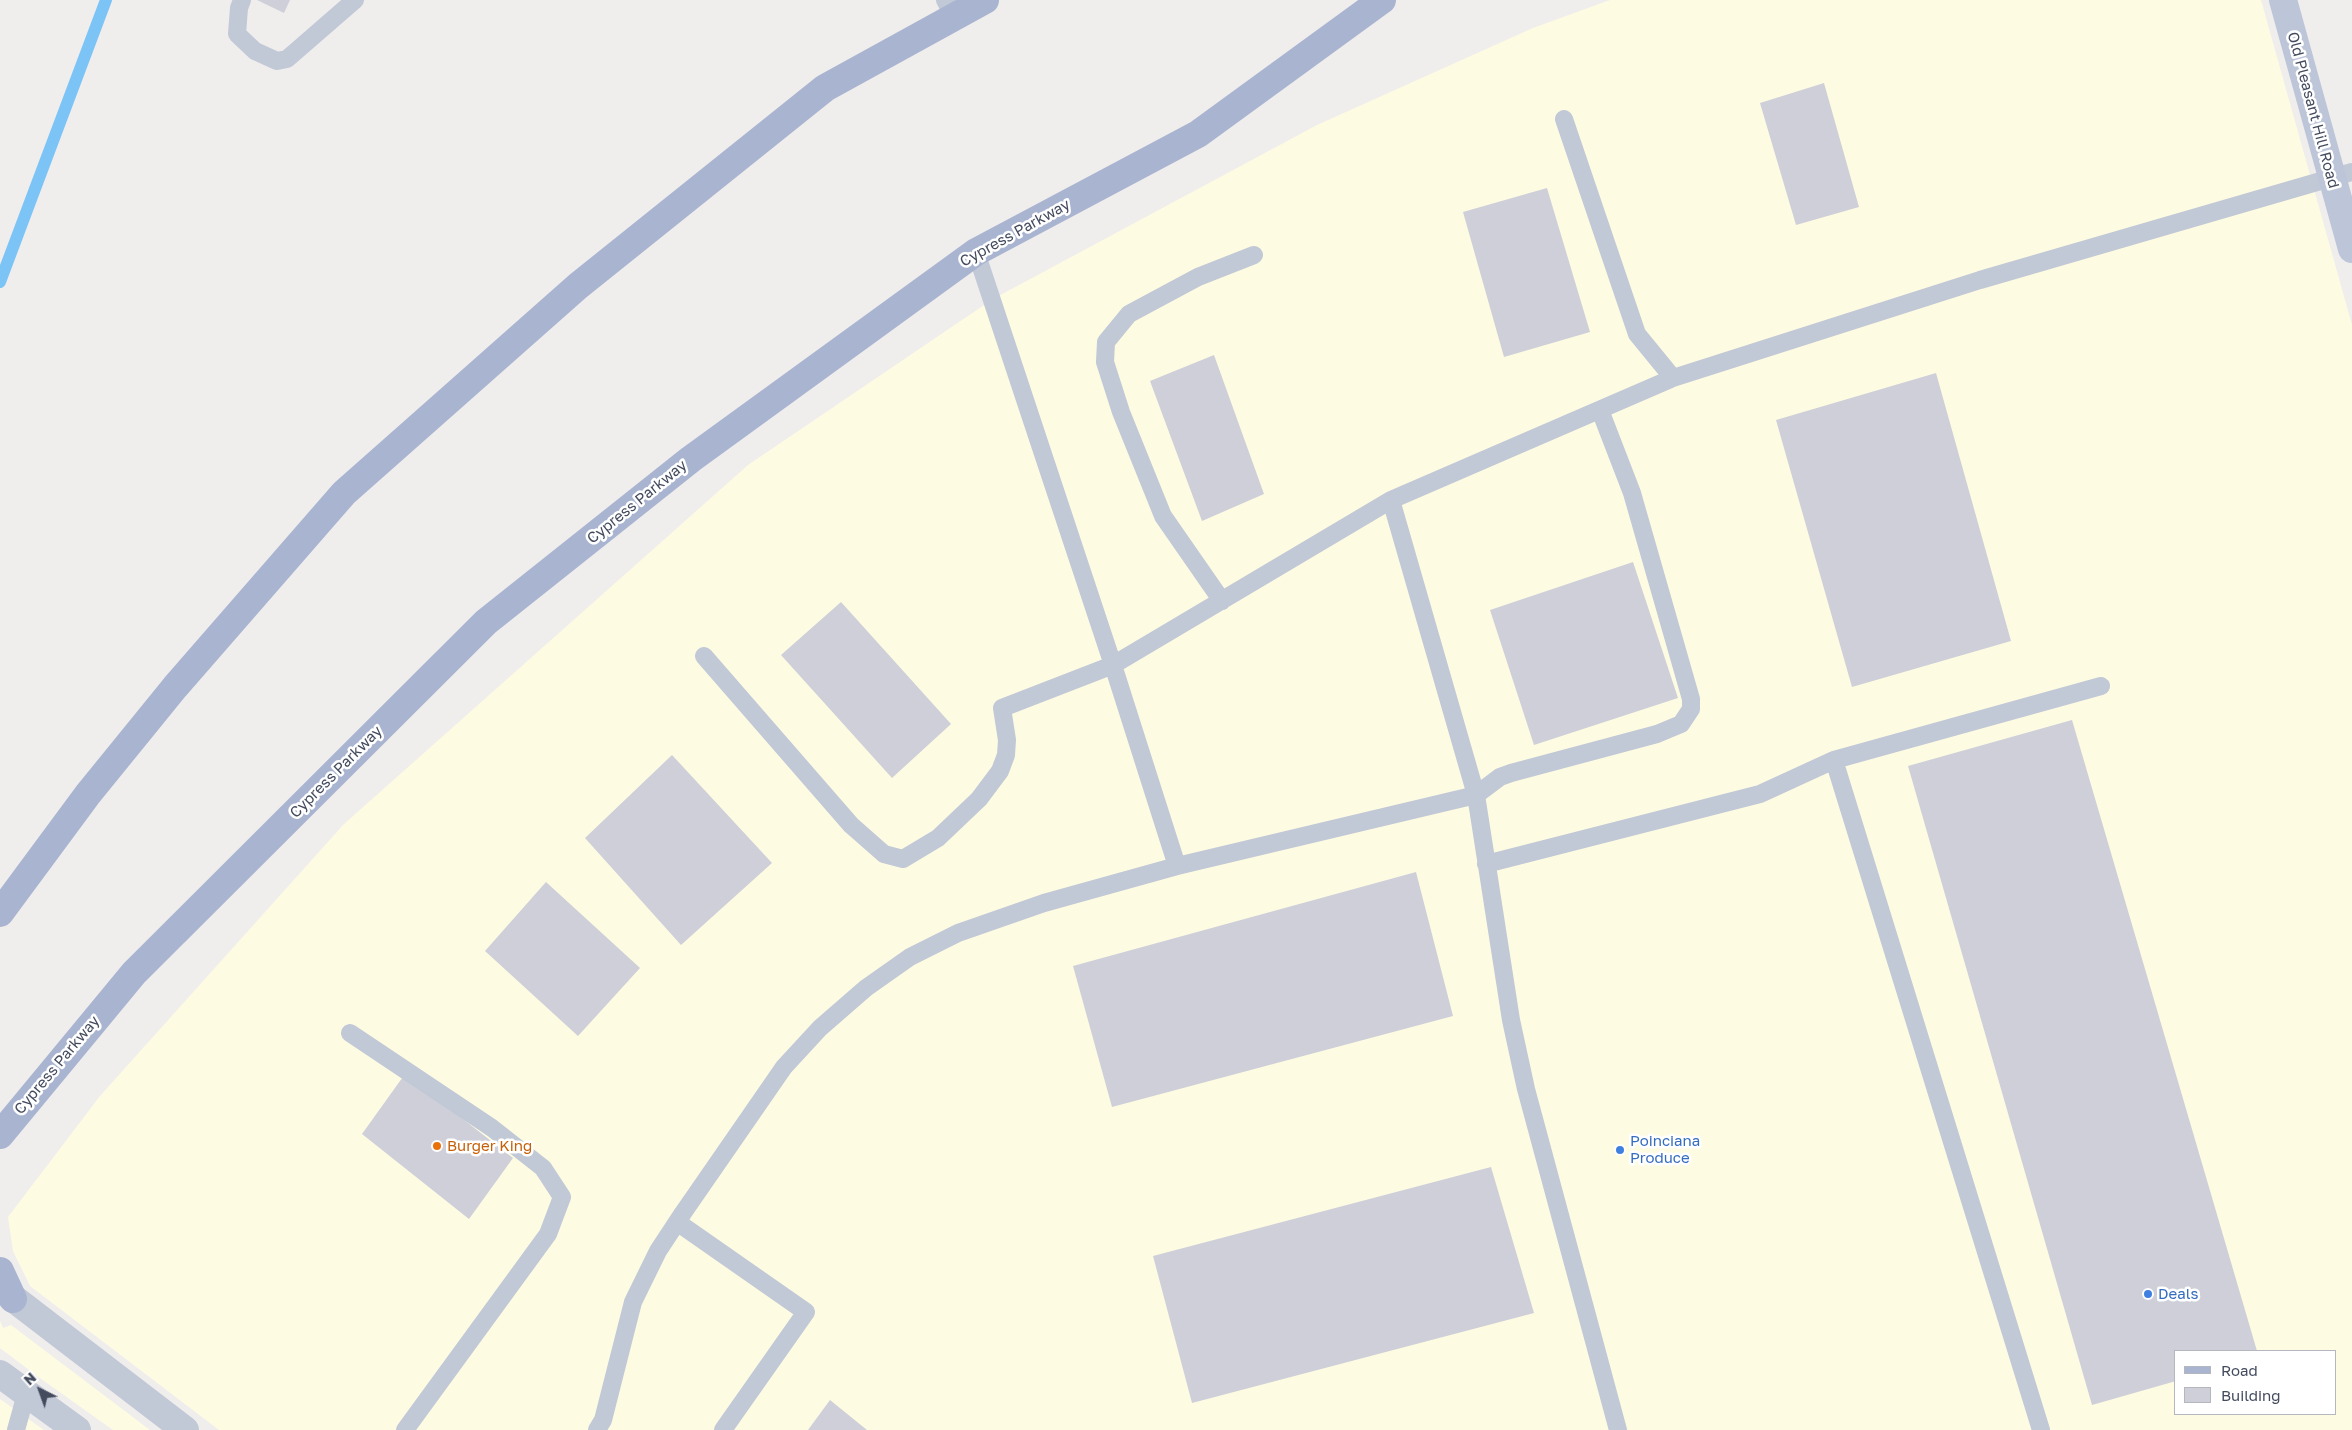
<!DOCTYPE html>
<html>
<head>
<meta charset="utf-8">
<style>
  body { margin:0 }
  #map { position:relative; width:2352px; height:1430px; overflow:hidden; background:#f0eded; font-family:"Golos Text",sans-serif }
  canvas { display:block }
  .legend { position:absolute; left:2174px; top:1350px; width:162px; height:65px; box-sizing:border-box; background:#fff; border:1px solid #b4b7be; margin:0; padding:6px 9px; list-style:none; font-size:15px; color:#434b5d }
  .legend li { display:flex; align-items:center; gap:10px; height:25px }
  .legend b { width:25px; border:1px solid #b4b7be }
  .north { position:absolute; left:15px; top:1365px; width:50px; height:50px; -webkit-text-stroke:4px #fff; paint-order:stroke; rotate:318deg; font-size:14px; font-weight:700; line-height:20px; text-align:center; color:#434b5d }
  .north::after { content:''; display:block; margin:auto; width:18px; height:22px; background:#434b5d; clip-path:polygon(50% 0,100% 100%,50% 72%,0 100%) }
</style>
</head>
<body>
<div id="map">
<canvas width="2352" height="1430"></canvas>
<ul class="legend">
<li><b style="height:6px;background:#a9b5d0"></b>Road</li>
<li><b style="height:14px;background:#cecfd9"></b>Building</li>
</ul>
<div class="north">N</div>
</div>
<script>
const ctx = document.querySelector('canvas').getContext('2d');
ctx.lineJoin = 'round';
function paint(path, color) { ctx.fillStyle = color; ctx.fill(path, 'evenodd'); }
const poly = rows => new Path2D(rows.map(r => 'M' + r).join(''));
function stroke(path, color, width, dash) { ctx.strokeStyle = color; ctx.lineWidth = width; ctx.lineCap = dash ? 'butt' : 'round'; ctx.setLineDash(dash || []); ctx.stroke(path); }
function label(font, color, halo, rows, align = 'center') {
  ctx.font = font + ' "Golos Text",sans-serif'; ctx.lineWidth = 5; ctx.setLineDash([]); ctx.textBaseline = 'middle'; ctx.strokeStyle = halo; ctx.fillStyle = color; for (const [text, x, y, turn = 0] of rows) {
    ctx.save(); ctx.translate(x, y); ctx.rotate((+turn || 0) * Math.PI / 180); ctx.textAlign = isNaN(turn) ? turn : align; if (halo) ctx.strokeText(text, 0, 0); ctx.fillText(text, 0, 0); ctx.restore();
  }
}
paint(poly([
  [1610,0,2261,0,2352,325,2352,1430,219,1430,30,1286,13,1251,8,1217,100,1096,344,824,748,465,993,299,1317,125,1533,28],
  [2176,1351,2336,1351,2336,1414,2176,1414],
  [0,1321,3,1328,11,1325,150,1430,113,1430,37,1376,0,1348],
  [0,1399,44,1430,0,1430]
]), '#fefbe3');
stroke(poly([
  [0,282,106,0]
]), '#7dc4f6', 12);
paint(poly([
  [257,0,290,0,284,13],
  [1824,83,1859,207,1796,225,1760,103],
  [1547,188,1590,332,1504,357,1463,212],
  [1214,355,1264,494,1202,521,1150,381],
  [1936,373,2011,641,1852,687,1776,420],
  [1633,562,1678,698,1534,745,1490,610],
  [841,602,951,724,892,778,781,655],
  [2072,720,2257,1351,2176,1351,2176,1381,2092,1405,1908,766],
  [672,755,772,863,681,945,585,838],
  [1416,872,1453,1016,1112,1107,1073,966],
  [546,882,640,968,578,1036,485,951],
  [405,1074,513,1158,469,1219,362,1134],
  [1491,1167,1534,1313,1192,1403,1153,1256],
  [830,1400,867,1430,808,1430]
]), '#cecfd9');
stroke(poly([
  [242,0,239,8,237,34,255,51,277,61,287,59,355,0],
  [945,0,954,17],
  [1564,119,1637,334,1673,378],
  [976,252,1113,665,1177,866],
  [1222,601,1163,516,1121,412,1105,362,1106,342,1129,314,1198,277,1254,255],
  [704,656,851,825,884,854,903,859,938,838,979,799,1000,771,1006,755,1007,740,1002,708,1113,665,1391,500],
  [1834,760,2041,1430],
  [1486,864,1760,794,1834,760,2101,686],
  [350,1033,492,1128,543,1168,562,1197,548,1234,405,1430],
  [677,1222,806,1312,723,1430],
  [16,1430,26,1394],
  [597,1430,603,1420,633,1302,658,1251,683,1213,784,1067,820,1028,866,988,910,957,958,933,1044,903,1177,866,1476,795,1500,777,1511,773,1657,734,1681,724,1691,709,1691,699,1632,493,1600,410],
  [1618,1430,1526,1089,1511,1020,1476,795,1391,500,1673,378,1980,280,2352,172]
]), '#c1c8d6', 18);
stroke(poly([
  [0,1288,185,1430],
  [0,1374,77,1430]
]), '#c1c8d6', 28);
stroke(poly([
  [2283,0,2352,249]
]), '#bdc5d9', 28);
stroke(poly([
  [0,913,88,794,175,687,344,493,578,286,825,88,985,0],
  [0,1135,134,973,486,622,691,459,976,252,1198,134,1382,0],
  [0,1271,13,1299]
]), '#a9b5d0', 28);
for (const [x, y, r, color] of [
  [437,1146,5,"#e8710a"],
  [1620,1150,5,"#3f7fe0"],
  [2148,1294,5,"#3f7fe0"]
]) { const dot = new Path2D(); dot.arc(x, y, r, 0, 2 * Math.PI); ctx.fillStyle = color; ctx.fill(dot); stroke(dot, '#fff', 2); }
label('15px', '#434b5d', '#fff', [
  ["Old Pleasant Hill Road",2313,110,75],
  ["Cypress Parkway",1015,233,-29],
  ["Cypress Parkway",637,502,-39],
  ["Cypress Parkway",336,772,-45],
  ["Cypress Parkway",57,1065,-50]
]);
label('15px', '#366cbe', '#fff', [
  ["Poinciana",1630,1141],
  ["Produce",1630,1158],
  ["Deals",2158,1294]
], 'left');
label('15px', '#c56008', '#fff', [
  ["Burger King",447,1146]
], 'left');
</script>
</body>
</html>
